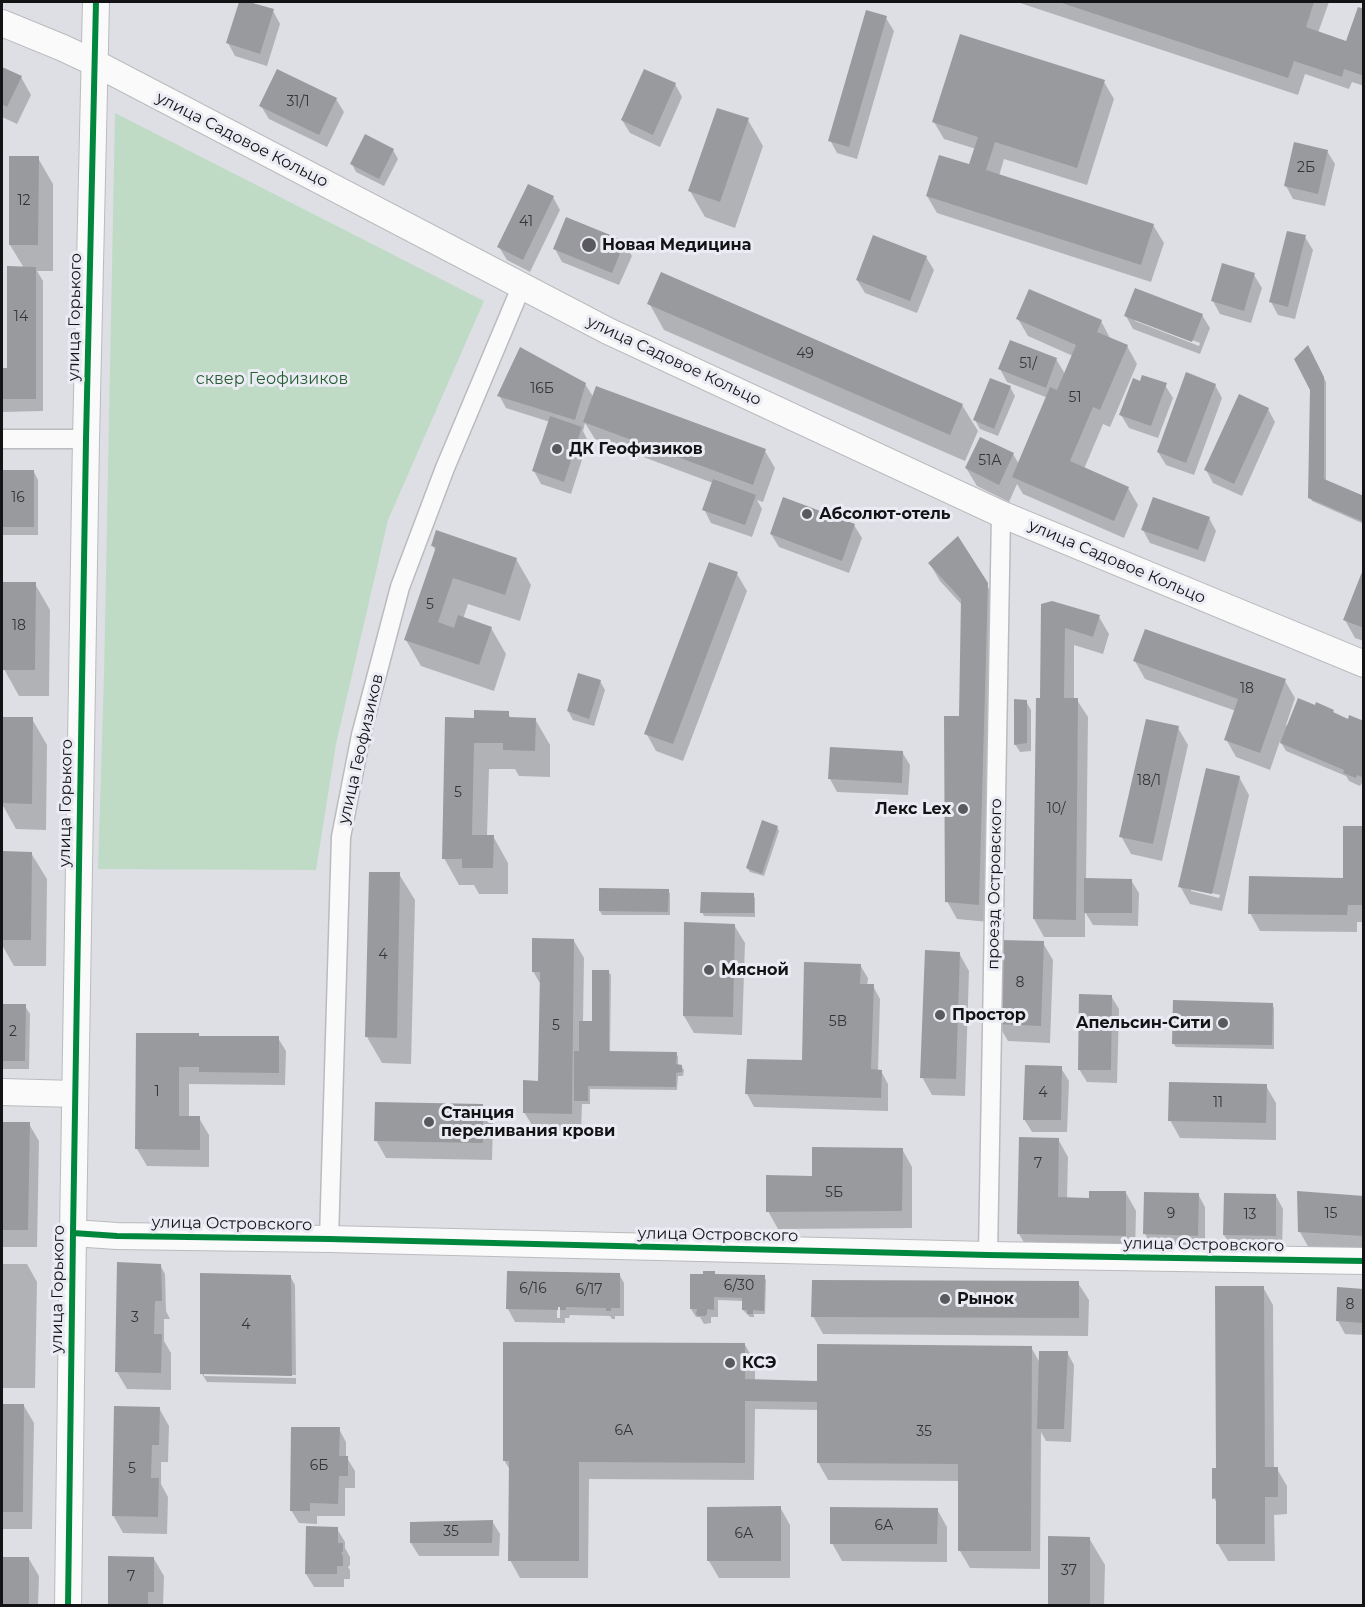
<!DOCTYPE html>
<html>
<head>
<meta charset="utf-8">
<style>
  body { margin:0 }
  #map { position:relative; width:1365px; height:1607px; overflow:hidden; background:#dedfe4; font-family:Montserrat,sans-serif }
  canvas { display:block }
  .frame { position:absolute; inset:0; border:3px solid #131316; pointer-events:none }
</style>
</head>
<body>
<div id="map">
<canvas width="1365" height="1607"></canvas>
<div class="frame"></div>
</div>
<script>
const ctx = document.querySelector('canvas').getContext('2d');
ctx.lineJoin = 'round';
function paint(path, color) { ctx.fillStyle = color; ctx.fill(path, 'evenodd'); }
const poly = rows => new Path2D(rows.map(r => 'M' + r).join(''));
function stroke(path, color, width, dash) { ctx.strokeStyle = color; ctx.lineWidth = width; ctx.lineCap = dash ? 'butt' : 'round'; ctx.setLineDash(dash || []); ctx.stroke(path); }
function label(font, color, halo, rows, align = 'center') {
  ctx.font = font + ' Montserrat,sans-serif'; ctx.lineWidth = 6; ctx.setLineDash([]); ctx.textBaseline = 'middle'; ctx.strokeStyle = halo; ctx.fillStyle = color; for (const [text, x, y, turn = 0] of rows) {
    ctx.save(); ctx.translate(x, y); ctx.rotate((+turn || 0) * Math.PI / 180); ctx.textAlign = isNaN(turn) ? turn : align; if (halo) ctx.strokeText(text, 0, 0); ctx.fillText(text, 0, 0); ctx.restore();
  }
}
paint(poly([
  [115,113,484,301,388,520,336,744,316,870,98,869,104,675]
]), '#bfdbc6');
paint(poly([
  [240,2,273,11,280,24,267,66,235,56,228,43],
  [1017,2,1329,2,1318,33,1347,43,1364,10,1364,86,1352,82,1349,89,1305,74,1298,95],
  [886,18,894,31,857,159,837,153,830,140],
  [2,68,21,77,31,95,17,124,2,117],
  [1104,82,1114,99,1087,185,1004,159,999,176,1153,225,1164,243,1151,282,937,213,927,196,970,166,976,149,944,139,934,122],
  [675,84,682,97,660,147,630,133,622,120],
  [336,99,344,112,327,147,269,119,261,106],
  [748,120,763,146,735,228,705,217,690,191],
  [393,150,398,159,384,186,356,172,352,164],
  [1327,151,1335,164,1325,206,1293,199,1286,186],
  [38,158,53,184,53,271,37,271,43,281,43,411,2,412,2,370,8,370,24,268,10,245],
  [553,197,560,210,530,272,507,260,499,247],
  [1305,237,1313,250,1295,319,1278,315,1271,302],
  [624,243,632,256,619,285,562,262,555,249],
  [926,257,934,270,917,313,865,293,857,280],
  [1254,275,1262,288,1251,323,1220,314,1213,301],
  [649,303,962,405,978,431,965,461,664,330],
  [1202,315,1210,328,1200,354,1133,329,1126,316],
  [1135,318,1200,343,1199,346,1135,321],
  [1018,319,1101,321,1111,340,1127,346,1137,364,1110,427,1103,424,1084,469,1128,488,1138,505,1124,538,1023,494,1017,484,1009,502,977,486,966,468,1013,454,1019,464,1048,398,1007,382,1000,369,1056,359,1065,374,1073,356,1028,336],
  [1308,347,1326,382,1326,481,1364,498,1364,524,1312,501,1310,497,1312,390],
  [585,384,594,398,765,451,775,468,763,502,757,500,762,509,752,537,711,523,704,509,713,483,595,439,585,423,583,431,588,441,571,494,541,484,534,471,550,422,506,408,499,395],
  [1165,385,1173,398,1158,438,1129,428,1121,415],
  [1215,385,1222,398,1194,475,1166,465,1158,452],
  [1010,387,1015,396,998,436,980,429,975,420],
  [1268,409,1275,422,1242,496,1213,483,1206,470],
  [2,471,34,472,38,480,38,535,2,535],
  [1209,518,1216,531,1205,562,1150,543,1143,530],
  [854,525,862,538,849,573,779,547,771,534],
  [432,545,516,559,531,585,520,621,468,604,463,619,491,628,506,654,494,691,421,666,406,640,436,551],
  [930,564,986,584,997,602,989,922,957,919,947,901,961,718,962,605,940,581],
  [1364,570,1364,641,1355,638,1345,620],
  [737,574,747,591,683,761,656,751,646,733],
  [35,584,50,610,49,696,19,696,4,669],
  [1042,605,1099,617,1109,634,1103,654,1074,645,1074,700,1077,700,1088,717,1086,880,1131,880,1139,893,1138,926,1093,925,1085,912,1085,937,1044,937,1034,919,1037,699,1041,699],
  [1135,661,1285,681,1295,698,1286,725,1288,726,1333,711,1335,716,1349,721,1364,723,1364,784,1362,783,1360,786,1349,781,1346,776,1286,751,1280,741,1270,770,1236,757,1226,739,1236,711,1145,679],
  [600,681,605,690,594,726,573,720,568,711],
  [1026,701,1031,710,1031,751,1020,752,1015,744],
  [508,713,511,719,535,719,550,745,550,777,519,776,515,769,489,769,487,836,493,836,508,863,508,894,479,894,474,885,459,885,444,858,475,720],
  [2,718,32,719,47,745,46,830,16,829,2,804],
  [1178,728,1188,745,1162,861,1131,854,1121,836],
  [902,752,910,765,908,795,837,792,830,779],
  [1239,777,1249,795,1222,911,1190,904,1180,886],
  [1191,888,1220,895,1219,898,1191,891],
  [777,827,779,831,764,876,750,872,747,868],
  [1364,827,1364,922,1357,922,1357,932,1260,931,1250,913,1344,879],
  [2,853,31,853,47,879,46,966,14,966,2,945],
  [370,873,399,874,415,900,411,1064,382,1063,367,1037],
  [668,890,670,894,670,915,602,915,600,911],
  [753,895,755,898,755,917,704,916,702,912],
  [734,925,745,943,742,1035,694,1033,684,1016],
  [574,941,584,958,583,1022,594,1023,608,971,611,975,610,1053,676,1053,678,1057,678,1066,681,1066,684,1070,683,1076,678,1076,677,1090,590,1089,590,1104,582,1104,581,1131,535,1130,524,1112,540,1082,541,985,533,971],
  [1043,943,1053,960,1050,1043,1008,1041,998,1024],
  [959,953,969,971,965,1096,932,1095,922,1077],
  [860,965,868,978,867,986,873,986,880,999,878,1071,881,1071,888,1084,888,1111,754,1107,747,1094,803,1062],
  [1111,996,1119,1009,1117,1083,1087,1082,1079,1069],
  [1272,1004,1274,1008,1274,1049,1176,1047,1173,1043],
  [2,1005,25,1006,30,1014,29,1069,2,1069],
  [138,1034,198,1035,200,1037,278,1038,286,1051,285,1085,189,1084,189,1118,199,1118,209,1135,209,1167,147,1166,137,1149],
  [1061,1068,1069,1081,1067,1132,1032,1132,1024,1119],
  [1266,1086,1276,1103,1276,1140,1180,1138,1170,1120],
  [482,1105,493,1123,492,1160,386,1158,376,1140],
  [2,1123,29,1124,39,1141,37,1247,2,1247],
  [1058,1139,1068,1157,1067,1199,1090,1199,1126,1193,1136,1211,1135,1253,1029,1251,1019,1234],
  [902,1149,912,1167,912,1228,778,1229,768,1211,814,1177],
  [1198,1194,1205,1207,1205,1248,1152,1247,1145,1234],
  [1276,1196,1283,1209,1282,1249,1232,1248,1224,1235],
  [1364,1198,1364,1253,1310,1250,1300,1232],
  [2,1264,27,1264,37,1282,35,1388,2,1388],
  [160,1265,165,1274,166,1311,170,1319,164,1319,164,1341,171,1353,171,1390,127,1389,117,1372],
  [619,1274,624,1283,624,1316,615,1316,615,1319,612,1319,610,1316,570,1315,569,1318,565,1318,565,1323,515,1322,508,1309],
  [557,1301,560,1307,560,1318,557,1318],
  [715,1275,764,1277,766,1280,765,1314,754,1314,754,1317,750,1317,743,1310,743,1301,718,1300,718,1317,711,1317,711,1323,704,1324,700,1317,696,1317,691,1309],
  [290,1276,295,1285,296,1375,204,1373,204,1376,296,1378,296,1384,207,1382,202,1374],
  [1078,1283,1089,1300,1088,1336,823,1334,813,1316],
  [1263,1287,1273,1305,1274,1469,1277,1469,1287,1486,1287,1514,1274,1515,1275,1561,1228,1561,1218,1544,1218,1505,1214,1498,1218,1470],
  [1364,1290,1364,1335,1345,1334,1338,1321],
  [745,1345,755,1362,755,1381,818,1383,1031,1347,1040,1363,1067,1352,1074,1365,1071,1442,1046,1441,1041,1432,1040,1569,970,1568,960,1551,960,1481,828,1480,818,1462,818,1410,755,1409,754,1480,589,1479,588,1578,520,1578,510,1560,510,1470,504,1460],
  [2,1405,24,1406,34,1423,32,1529,2,1529],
  [159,1408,169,1426,168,1462,161,1462,161,1484,168,1497,167,1534,123,1533,113,1515],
  [339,1429,346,1442,346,1458,347,1458,355,1471,355,1488,345,1488,345,1516,317,1516,317,1524,299,1523,291,1510],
  [780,1507,790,1525,790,1578,719,1578,709,1561],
  [937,1509,947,1527,947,1562,842,1561,832,1543],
  [492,1521,500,1534,499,1556,419,1556,411,1543,412,1523],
  [337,1529,345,1542,345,1548,350,1557,350,1565,348,1567,350,1570,350,1579,344,1579,344,1587,314,1587,306,1574],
  [1089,1538,1105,1565,1104,1606,1049,1606],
  [2,1558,29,1559,39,1576,38,1606,2,1606],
  [154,1559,164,1576,163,1606,109,1606]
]), '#0003');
paint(poly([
  [239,2,249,2,274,9,260,54,226,43],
  [1059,2,1314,2,1306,27,1346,41,1358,7,1364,9,1364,76,1344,69,1342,77,1294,61,1288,78],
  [866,10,887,16,849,147,828,141],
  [960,34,1105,80,1077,168,995,142,986,170,1154,224,1141,265,926,196,939,155,969,164,978,137,932,122],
  [2,67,22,76,7,107,2,104],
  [277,69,337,98,319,135,259,106],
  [644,69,676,83,653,135,621,120],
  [717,108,749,118,720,202,688,191],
  [365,134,394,149,379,179,350,164],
  [1294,142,1328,150,1318,194,1284,186],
  [9,156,39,156,38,245,9,245],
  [528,184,554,196,523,260,497,247],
  [566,217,625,241,612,273,553,249],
  [1287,231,1306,235,1288,307,1269,302],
  [873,235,927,256,910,301,856,280],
  [1222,263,1255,273,1244,311,1211,301],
  [7,266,36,267,36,399,2,399,2,368,7,368],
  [661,272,963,404,950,435,647,304],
  [1135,288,1203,314,1192,342,1124,316],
  [1029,289,1102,320,1097,332,1128,345,1100,410,1093,407,1070,461,1129,487,1114,521,1012,477,1050,387,1057,390,1076,345,1016,319],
  [1010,340,1057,358,1046,388,998,369],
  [1308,345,1324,377,1324,479,1364,496,1364,522,1308,498,1310,390,1294,359],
  [520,347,586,383,575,420,497,396],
  [1186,372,1216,384,1186,463,1157,452],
  [1142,375,1167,383,1151,426,1119,415,1133,378,1140,381],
  [990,378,1011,386,994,429,973,420],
  [596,386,766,449,753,485,583,422],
  [1239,394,1269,408,1234,484,1204,470],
  [550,416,582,427,564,482,532,471],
  [980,437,1014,453,999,485,965,468],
  [2,470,34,470,34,527,2,527],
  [713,479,756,495,745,525,702,510],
  [783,497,855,524,842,561,770,534],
  [1153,497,1210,517,1198,550,1141,530],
  [436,530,517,558,505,595,453,578,438,622,454,628,458,615,492,627,479,665,404,640,436,547,431,546],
  [958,536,988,583,979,905,945,902,944,716,959,716,961,599,928,563],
  [709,562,738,572,673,744,644,734],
  [1364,567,1364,628,1343,620],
  [3,582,36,582,35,670,2,670],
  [1052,601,1100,615,1093,637,1065,628,1064,698,1078,698,1076,920,1033,919,1036,698,1040,698,1041,604],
  [1145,629,1286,679,1260,753,1224,740,1238,699,1133,661],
  [578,673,601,680,589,719,567,711],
  [1298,698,1315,705,1316,702,1334,710,1333,712,1348,719,1349,715,1364,721,1364,778,1357,775,1356,778,1343,773,1344,770,1280,743],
  [1014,699,1027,700,1027,743,1014,745],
  [474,710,509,711,509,717,536,718,535,751,503,750,503,743,474,743,472,835,494,835,493,868,462,868,462,859,442,859,445,717,474,718],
  [2,717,33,717,32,804,2,803],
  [1146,719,1179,726,1153,844,1119,837],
  [830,747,903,751,902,783,828,779],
  [1206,768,1240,776,1212,894,1178,887],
  [762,820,778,826,762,874,746,868],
  [1343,826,1364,826,1364,905,1348,905,1347,915,1248,914,1249,876,1343,878],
  [2,851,32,852,31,940,2,940],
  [369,872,400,872,397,1038,365,1037],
  [1084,878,1132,879,1132,913,1084,913],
  [599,888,669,889,668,912,599,911],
  [701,892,754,893,754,913,700,913],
  [684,922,735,924,733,1017,683,1016],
  [532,938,574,939,572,1114,523,1113,523,1080,538,1081,540,972,532,972],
  [999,940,1044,941,1041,1026,996,1024],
  [925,950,960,952,956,1079,920,1078],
  [804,962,861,964,860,984,874,984,871,1069,882,1070,881,1098,745,1094,747,1059,802,1060],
  [592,970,609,970,609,1051,677,1052,676,1064,682,1065,682,1072,676,1073,676,1087,588,1086,588,1101,574,1101,574,1051,579,1051,579,1021,592,1021],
  [1079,994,1112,995,1111,1070,1078,1070],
  [1173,1000,1273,1003,1272,1045,1172,1044],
  [2,1004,26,1004,25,1061,2,1061],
  [136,1033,199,1033,199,1036,279,1036,279,1073,199,1072,199,1067,179,1067,179,1116,200,1116,200,1150,135,1149],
  [1025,1065,1062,1066,1061,1120,1023,1120],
  [1169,1082,1267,1084,1266,1123,1168,1121],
  [375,1102,483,1104,483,1143,374,1141],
  [2,1122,30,1122,28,1230,2,1230],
  [1019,1137,1059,1138,1058,1197,1089,1198,1089,1191,1126,1191,1126,1236,1017,1234],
  [812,1147,903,1148,902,1211,766,1212,766,1175,812,1176],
  [1297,1191,1364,1196,1364,1236,1298,1232],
  [1144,1192,1199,1193,1198,1236,1143,1234],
  [1224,1193,1276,1194,1276,1236,1223,1235],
  [117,1262,161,1264,162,1301,155,1301,154,1334,162,1334,161,1373,115,1372],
  [507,1271,620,1273,620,1308,611,1308,611,1311,606,1311,606,1308,566,1307,566,1310,560,1310,560,1307,558,1307,558,1310,506,1309],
  [703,1271,715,1271,715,1274,765,1275,764,1311,753,1310,753,1314,747,1314,747,1310,742,1310,742,1298,714,1297,714,1310,707,1309,707,1314,705,1316,698,1316,696,1314,697,1309,690,1309,690,1274,703,1274],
  [200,1273,291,1275,292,1376,200,1374],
  [812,1280,1079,1281,1079,1318,811,1317],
  [1215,1286,1264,1286,1265,1467,1278,1467,1278,1497,1265,1497,1265,1544,1216,1544,1216,1498,1212,1499,1212,1468,1216,1468],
  [1337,1287,1364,1289,1364,1323,1336,1321],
  [503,1342,745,1343,745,1379,817,1381,817,1344,1032,1346,1031,1551,958,1551,958,1464,817,1463,817,1402,745,1401,745,1463,579,1462,579,1561,508,1561,509,1461,503,1461],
  [1039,1351,1068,1351,1064,1429,1037,1429],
  [2,1404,24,1404,23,1512,2,1512],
  [114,1406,160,1407,159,1445,152,1445,151,1478,159,1478,158,1517,112,1516],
  [291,1427,340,1427,339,1456,348,1456,348,1476,339,1476,338,1504,310,1503,310,1511,290,1511],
  [781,1506,781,1561,707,1561,707,1507],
  [830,1507,938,1508,937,1544,830,1544],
  [493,1520,492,1543,410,1543,410,1522],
  [306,1526,338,1527,338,1543,343,1543,343,1551,341,1553,343,1556,343,1566,337,1566,337,1574,305,1574],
  [1048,1536,1090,1537,1090,1606,1048,1606],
  [108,1556,154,1557,154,1592,148,1592,148,1606,108,1606],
  [2,1557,29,1557,29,1606,2,1606]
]), '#999a9d');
const street = poly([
  [2,439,86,439],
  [329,1239,341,837,361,735,400,587,445,468,522,285],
  [988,1255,1001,514]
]);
const secondary = poly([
  [2,23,63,48,95,63,608,331,1001,514,1364,664],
  [2,1092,75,1094],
  [73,1233,117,1236,329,1239,988,1255,1364,1261],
  [68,1606,73,1233,86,439,96,2]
]);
stroke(street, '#babbbe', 21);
stroke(secondary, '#babbbe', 28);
stroke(street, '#fafafb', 18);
stroke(secondary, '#fafafb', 26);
stroke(poly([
  [73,1233,117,1236,329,1239,988,1255,1364,1261],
  [68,1606,73,1233,86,439,96,2]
]), '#00873e', 6);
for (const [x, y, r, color] of [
  [589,245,8,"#5a5a5e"],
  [557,449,6,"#5a5a5e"],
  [807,514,6,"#5a5a5e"],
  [963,809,6,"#5a5a5e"],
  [709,970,6,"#5a5a5e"],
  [940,1015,6,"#5a5a5e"],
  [1223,1023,6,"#5a5a5e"],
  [429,1122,6,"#5a5a5e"],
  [945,1299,6,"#5a5a5e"],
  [730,1363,6,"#5a5a5e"]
]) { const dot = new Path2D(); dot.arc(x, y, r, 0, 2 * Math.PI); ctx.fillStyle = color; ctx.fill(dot); stroke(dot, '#eaebf3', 2); }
label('14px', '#343538', null, [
  ["31/1",298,102],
  ["2Б",1306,168],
  ["12",24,201],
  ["41",526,222],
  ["14",21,317],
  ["49",805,354],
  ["51/",1028,364],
  ["16Б",542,389],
  ["51",1075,398],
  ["51А",990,461],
  ["16",18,498],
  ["5",430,605],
  ["18",19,626],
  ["18",1247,689],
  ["18/1",1149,781],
  ["5",458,793],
  ["10/",1056,809],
  ["4",383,955],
  ["8",1020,983],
  ["5В",838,1022],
  ["5",556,1026],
  ["2",13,1032],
  ["1",157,1092],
  ["4",1043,1093],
  ["11",1218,1103],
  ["7",1038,1164],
  ["5Б",834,1193],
  ["9",1171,1214],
  ["15",1331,1214],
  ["13",1250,1215],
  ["6/30",739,1286],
  ["6/16",533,1289],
  ["6/17",589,1290],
  ["8",1350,1305],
  ["3",135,1318],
  ["4",246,1325],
  ["6А",624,1431],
  ["35",924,1432],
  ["6Б",319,1466],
  ["5",132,1469],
  ["6А",884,1526],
  ["35",451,1532],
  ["6А",744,1534],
  ["37",1069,1571],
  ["7",131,1577]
]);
label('16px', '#131316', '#eaebf3', [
  ["улица Садовое Кольцо",242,140,27],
  ["улица Горького",75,317,-89],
  ["улица Садовое Кольцо",674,361,25],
  ["улица Садовое Кольцо",1117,562,23],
  ["улица Геофизиков",361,749,-77],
  ["улица Горького",66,803,-89],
  ["проезд Островского",995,884,-89],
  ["улица Островского",232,1224,1],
  ["улица Островского",718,1235,1],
  ["улица Островского",1204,1245,1],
  ["улица Горького",58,1289,-89]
]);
label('bold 16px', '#131316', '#eaebf3', [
  ["Новая Медицина",602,245],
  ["ДК Геофизиков",569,449],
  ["Абсолют-отель",819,514],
  ["Лекс Lex",951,809,"right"],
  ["Мясной",721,970],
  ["Простор",952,1015],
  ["Апельсин-Сити",1211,1023,"right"],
  ["Станция",441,1113],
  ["переливания крови",441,1131],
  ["Рынок",957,1299],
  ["КСЭ",742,1363]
], 'left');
label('16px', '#255f32', '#eaebf3', [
  ["cквер Геофизиков",272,379]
]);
</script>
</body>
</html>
